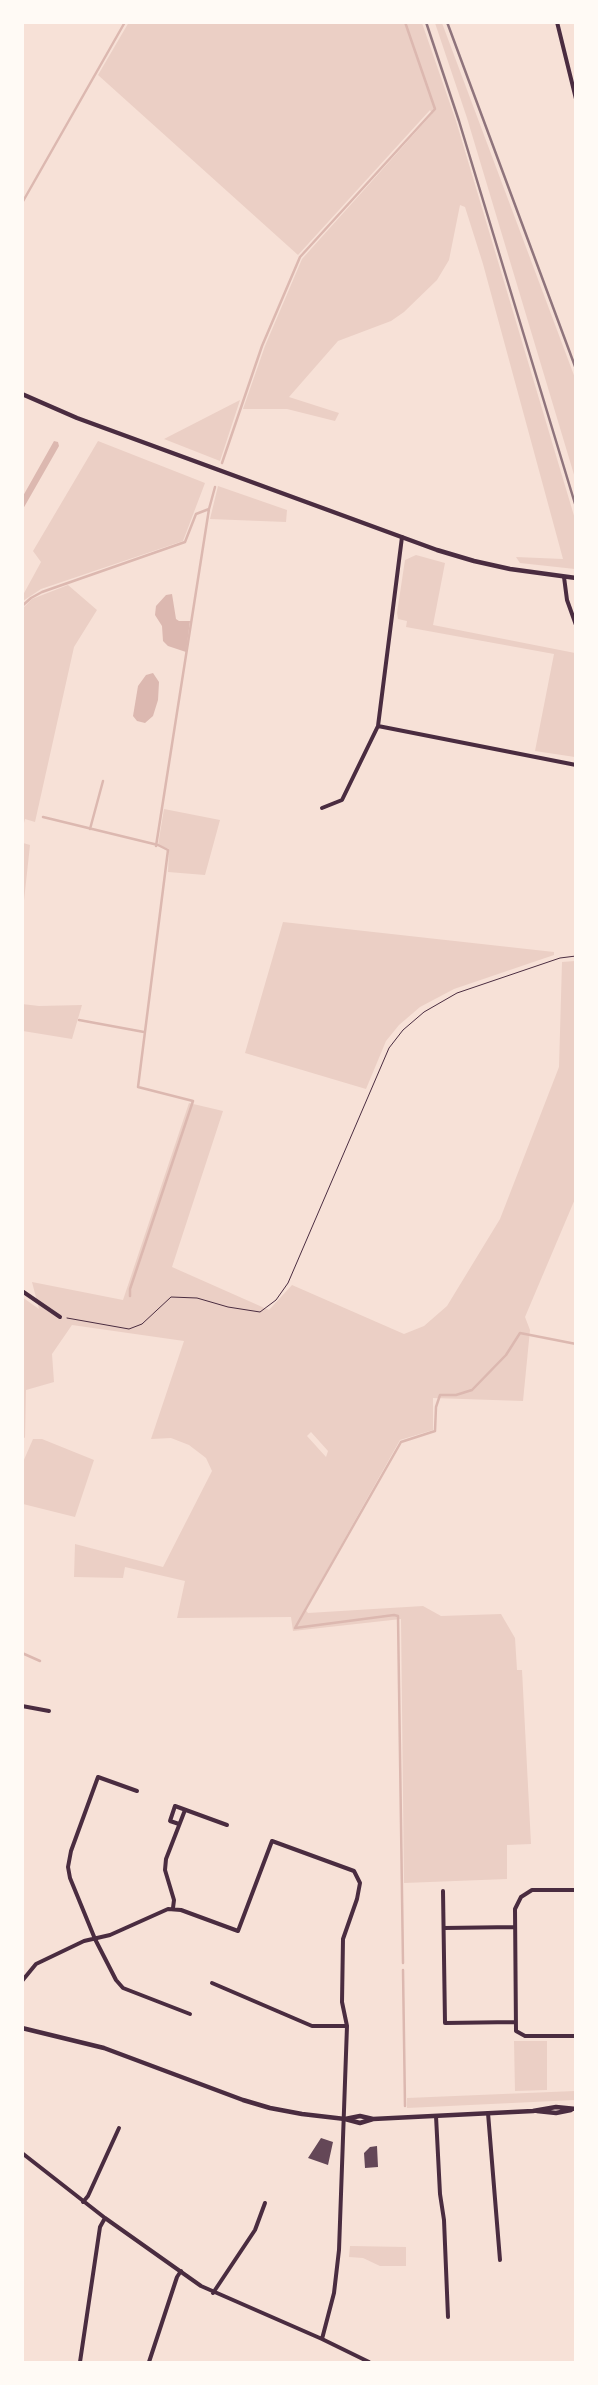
<!DOCTYPE html>
<html>
<head>
<meta charset="utf-8">
<style>
  body { margin:0 }
  #map { position:relative; width:598px; height:2385px; overflow:hidden; background:#f7e1d7; font-family:"Fira Sans",sans-serif }
  canvas { display:block }
  .frame { position:absolute; inset:0; border:24px solid #fffaf5; pointer-events:none }
</style>
</head>
<body>
<div id="map">
<canvas width="598" height="2385"></canvas>
<div class="frame"></div>
</div>
<script>
const ctx = document.querySelector('canvas').getContext('2d');
ctx.lineJoin = 'round';
function paint(path, color) { ctx.fillStyle = color; ctx.fill(path, 'evenodd'); }
const poly = rows => new Path2D(rows.map(r => 'M' + r).join(''));
function stroke(path, color, width, dash) { ctx.strokeStyle = color; ctx.lineWidth = width; ctx.lineCap = dash ? 'butt' : 'round'; ctx.setLineDash(dash || []); ctx.stroke(path); }
paint(poly([
  [129,22,422,23,456,121,575,519,575,569,520,563,516,557,563,559,483,264,465,207,460,205,449,260,437,280,404,312,391,321,338,341,289,397,339,413,335,421,287,409,243,409,265,346,302,259,432,114,430,110,298,255,98,75],
  [435,23,442,23,575,378,575,478,467,118],
  [240,400,220,461,164,439],
  [98,441,205,483,183,541,41,589,23,601,23,595,41,562,33,551],
  [218,486,287,510,286,522,210,519],
  [416,555,445,563,433,625,575,653,575,757,535,751,554,654,406,627,407,621,398,619,397,613,405,560],
  [68,585,97,610,74,647,35,822,25,819,23,827,23,608,32,599],
  [164,809,220,820,205,875,168,872,169,849,158,845],
  [23,843,30,845,23,910,22,843],
  [283,922,554,952,554,955,454,989,420,1007,399,1025,386,1041,366,1089,245,1053],
  [575,961,575,1199,525,1317,530,1330,523,1401,433,1398,433,1430,400,1440,305,1609,308,1613,423,1606,441,1616,501,1614,515,1638,517,1670,522,1670,531,1844,507,1845,507,1879,404,1883,401,1619,293,1631,291,1617,177,1618,185,1581,125,1567,123,1578,74,1577,75,1544,163,1567,212,1471,206,1458,189,1445,171,1438,151,1439,184,1341,72,1325,52,1354,54,1382,26,1390,25,1438,23,1437,22,1297,39,1309,32,1282,123,1300,189,1103,223,1111,172,1267,269,1310,292,1285,404,1334,424,1326,447,1306,500,1219,559,1067,562,962],
  [311,1432,328,1451,326,1457,307,1436],
  [22,1004,39,1006,82,1005,72,1039,23,1031],
  [33,1439,42,1439,94,1460,75,1517,23,1504,23,1462],
  [514,2041,547,2041,547,2090,515,2091],
  [575,2091,575,2100,407,2108,407,2098],
  [350,2246,406,2247,406,2266,380,2266,363,2258,349,2257]
]), '#ebcfc5');
paint(poly([
  [54,441,58,442,59,446,23,509,23,496],
  [172,594,176,619,179,621,190,621,186,652,168,646,163,641,162,626,155,615,156,606,166,595],
  [153,673,159,682,158,700,153,716,145,723,137,721,133,716,138,686,146,675]
]), '#dcb8b0');
stroke(poly([
  [22,203,125,22],
  [222,463,262,346,300,257,435,109,405,22],
  [22,606,31,598,42,592,185,542,196,514,209,509],
  [43,817,158,845,168,850,138,1087,193,1101,130,1289,130,1296],
  [90,829,103,781],
  [156,846,209,509,215,487],
  [79,1020,144,1032],
  [295,1628,401,1442,435,1431,436,1407,440,1395,456,1395,472,1390,506,1355,520,1333,576,1344],
  [295,1628,394,1615,398,1616,403,1963],
  [22,1653,40,1661],
  [403,1970,405,2106]
]), '#dcb8b0', 2.5);
paint(poly([
  [321,2138,333,2142,328,2165,308,2158],
  [377,2146,378,2167,365,2168,364,2153,370,2147]
]), '#644757');
stroke(poly([
  [67,1318,129,1329,142,1324,171,1297,197,1298,228,1307,260,1312,276,1300,288,1283,389,1048,403,1030,424,1012,457,993,560,958,576,956]
]), '#4a2c40', 1);
stroke(poly([
  [557,22,576,99],
  [564,577,567,600,576,625],
  [378,726,576,765],
  [322,808,342,800,378,726,402,537],
  [22,1291,60,1317],
  [22,1706,49,1711],
  [137,1791,98,1777,71,1851,68,1867,70,1878,95,1939,116,1980,123,1988,190,2014],
  [179,1824,170,1821,175,1806,227,1825],
  [576,1890,532,1890,521,1897,515,1909,516,2031,525,2036,576,2036],
  [443,1891,445,2023,515,2022],
  [173,1908,174,1900,165,1870,166,1859,185,1810],
  [444,1928,515,1927],
  [22,1981,36,1964,84,1941,110,1935,168,1909,181,1910,238,1931,272,1841,354,1871,360,1883,357,1899,343,1939,342,2002,347,2026,339,2250,334,2293,322,2339],
  [212,1983,312,2026,347,2026],
  [488,2113,500,2260],
  [436,2116,440,2194,444,2220,448,2317],
  [22,2153,105,2218,201,2286,322,2339,369,2362],
  [83,2202,88,2196,119,2128],
  [213,2293,255,2230,265,2203],
  [80,2362,100,2227,105,2218],
  [149,2362,177,2277,181,2271]
]), '#4a2c40', 4);
stroke(poly([
  [22,394,77,418,437,550,474,561,510,569,576,578],
  [22,2028,104,2048,243,2100,270,2108,302,2114,345,2119,360,2123,373,2119,533,2111,556,2107,576,2109],
  [537,2111,556,2113,571,2110],
  [345,2119,360,2116,373,2119]
]), '#4a2c40', 4.5);
stroke(poly([
  [426,22,459,121,576,507],
  [447,22,576,369]
]), '#8f747c', 2.5);
</script>
</body>
</html>
